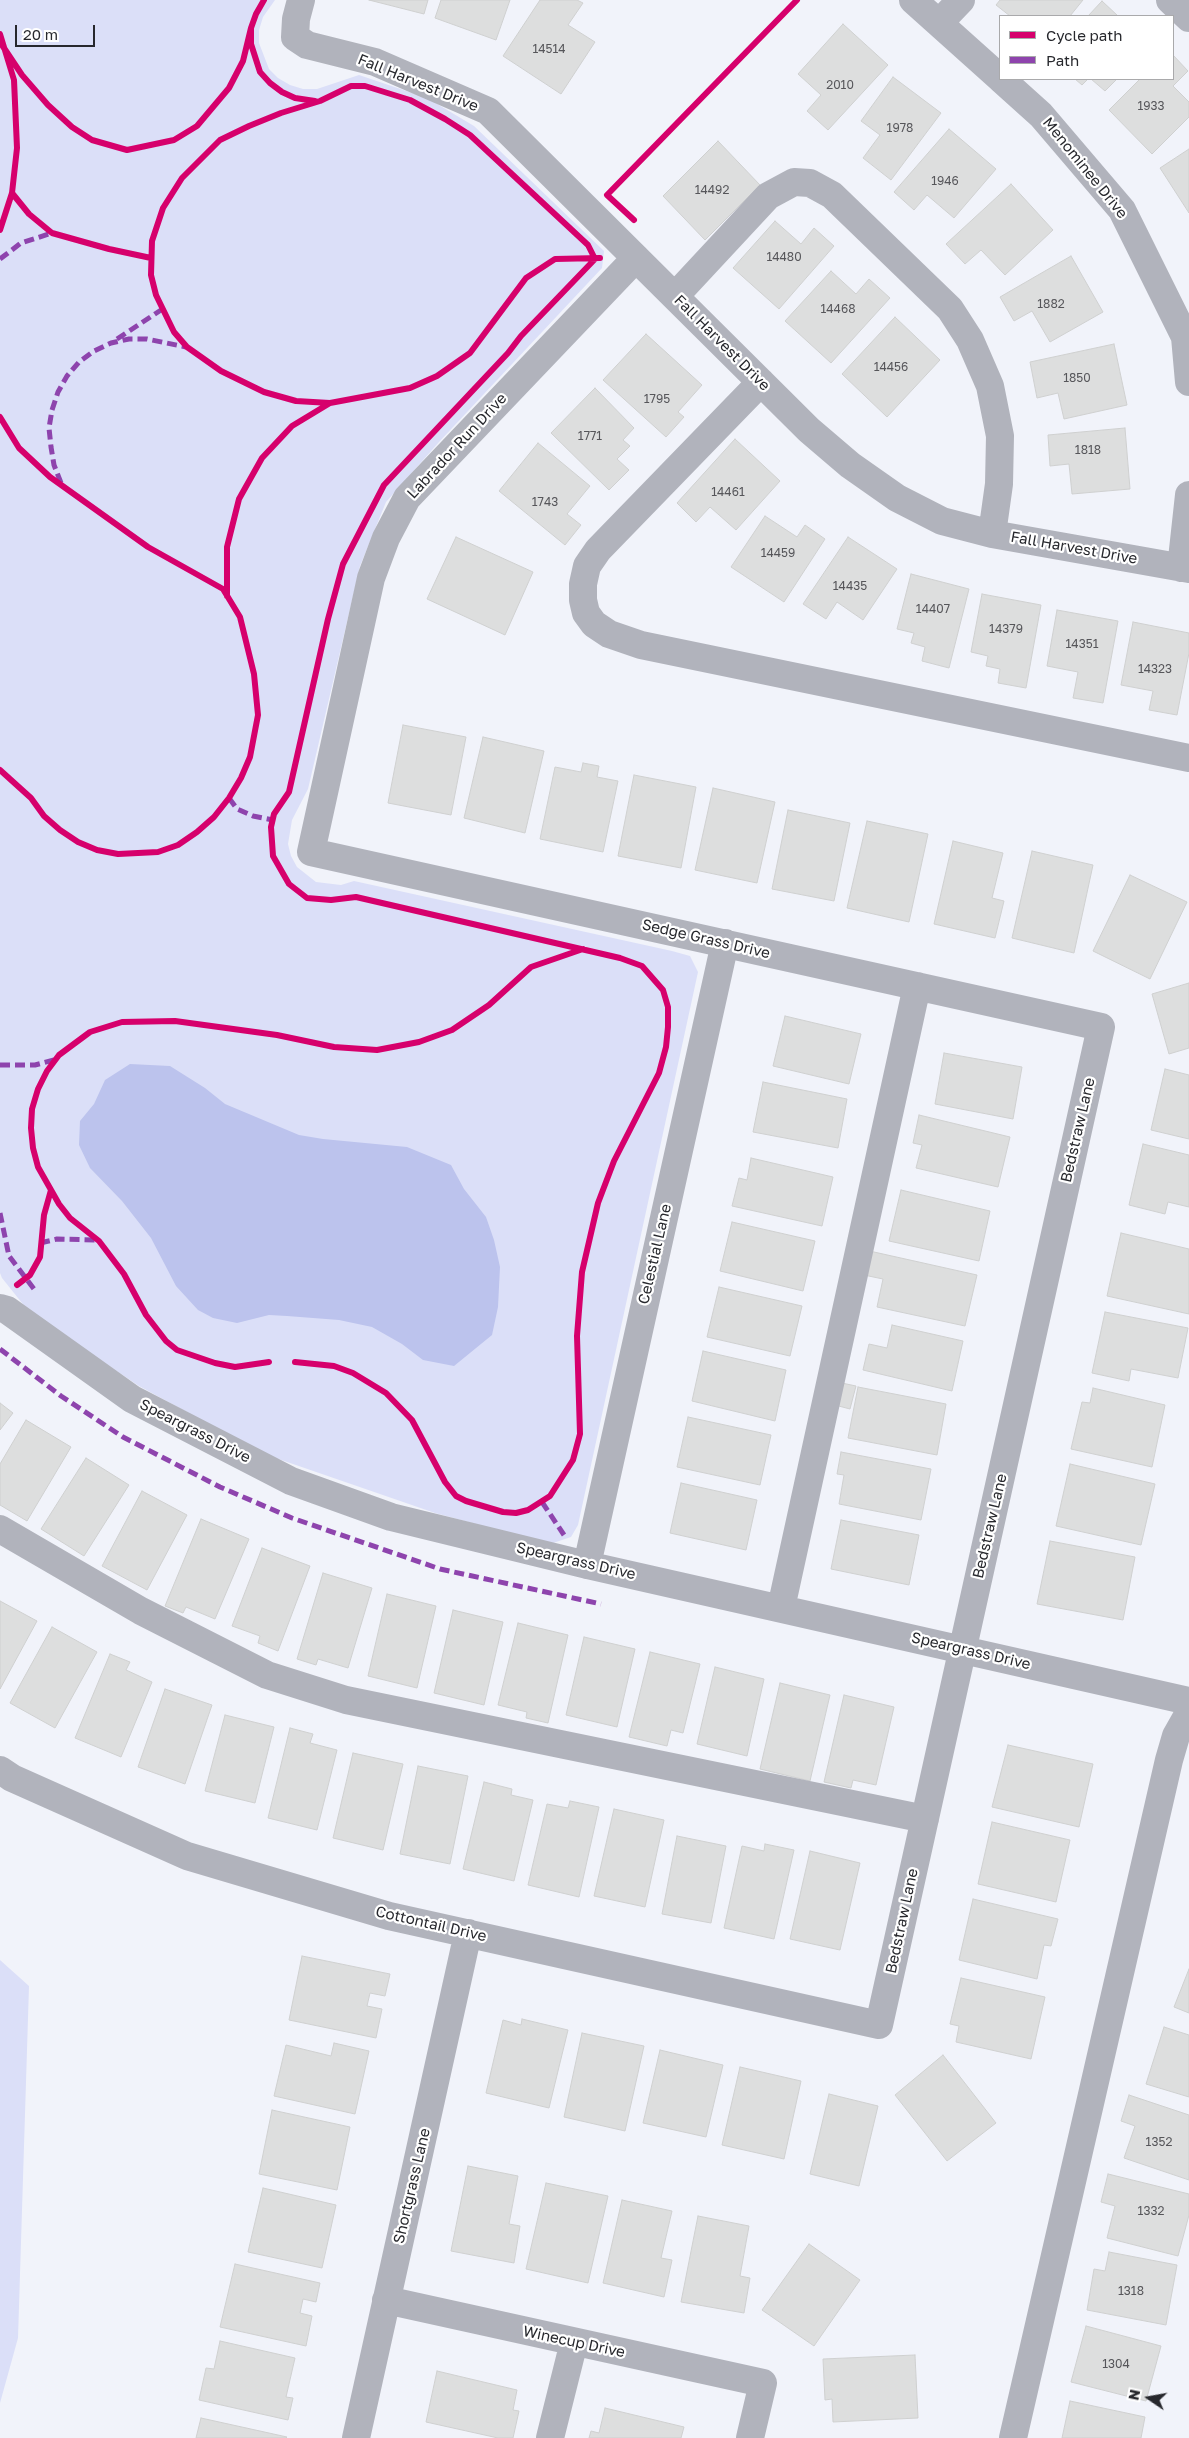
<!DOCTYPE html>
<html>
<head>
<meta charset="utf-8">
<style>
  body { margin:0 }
  #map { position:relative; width:1189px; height:2438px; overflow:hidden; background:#f1f3fa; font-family:"Golos Text",sans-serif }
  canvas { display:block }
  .legend { position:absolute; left:999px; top:15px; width:175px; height:65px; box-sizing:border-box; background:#fff; border:1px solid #a9a9ab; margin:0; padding:6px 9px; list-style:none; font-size:15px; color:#27282d }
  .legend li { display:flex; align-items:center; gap:10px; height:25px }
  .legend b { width:25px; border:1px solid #a9a9ab }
  .north { position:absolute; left:1124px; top:2373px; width:50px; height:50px; -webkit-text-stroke:4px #fff; paint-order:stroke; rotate:282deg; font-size:14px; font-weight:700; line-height:20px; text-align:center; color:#27282d }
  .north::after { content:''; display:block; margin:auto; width:18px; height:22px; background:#27282d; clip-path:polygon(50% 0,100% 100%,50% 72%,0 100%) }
  .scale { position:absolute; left:15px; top:25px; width:80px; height:22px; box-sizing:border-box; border:2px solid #27282d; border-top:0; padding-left:6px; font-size:15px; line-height:18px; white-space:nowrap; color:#27282d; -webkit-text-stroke:4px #fff; paint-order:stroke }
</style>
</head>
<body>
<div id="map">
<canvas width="1189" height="2438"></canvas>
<ul class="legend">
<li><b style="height:6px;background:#d6006c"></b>Cycle path</li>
<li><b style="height:6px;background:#8e44ad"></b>Path</li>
</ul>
<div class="north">N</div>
<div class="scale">20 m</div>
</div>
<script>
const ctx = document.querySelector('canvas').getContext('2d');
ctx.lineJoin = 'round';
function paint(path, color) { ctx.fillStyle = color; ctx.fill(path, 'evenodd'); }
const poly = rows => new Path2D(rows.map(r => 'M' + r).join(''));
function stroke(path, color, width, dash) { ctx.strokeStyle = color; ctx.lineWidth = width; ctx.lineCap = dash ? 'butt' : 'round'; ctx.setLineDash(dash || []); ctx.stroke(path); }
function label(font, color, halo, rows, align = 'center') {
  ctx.font = font + ' "Golos Text",sans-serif'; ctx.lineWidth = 4.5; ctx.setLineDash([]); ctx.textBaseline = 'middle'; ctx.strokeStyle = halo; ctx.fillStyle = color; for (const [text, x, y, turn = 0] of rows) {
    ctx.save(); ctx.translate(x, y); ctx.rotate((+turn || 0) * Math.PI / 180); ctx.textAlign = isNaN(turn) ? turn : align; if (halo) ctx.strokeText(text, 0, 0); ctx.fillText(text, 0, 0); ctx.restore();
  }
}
paint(poly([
  [0,0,275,0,263,17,259,30,259,43,269,69,278,78,290,85,303,89,317,89,359,75,427,98,474,126,604,251,602,268,439,442,386,502,360,566,308,789,292,820,288,844,291,856,297,867,316,882,341,885,354,881,672,951,690,956,698,972,578,1525,571,1537,550,1544,435,1513,264,1454,139,1386,30,1313,2,1278,0,1273],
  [0,1960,29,1986,18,2338,0,2403]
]), '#dbdff8');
paint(poly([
  [130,1064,170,1066,205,1088,225,1104,299,1135,323,1139,407,1147,451,1165,464,1189,486,1217,494,1240,500,1267,498,1307,492,1335,454,1366,423,1360,402,1344,372,1327,339,1320,287,1316,269,1315,237,1323,213,1318,198,1310,176,1286,151,1238,122,1201,90,1168,79,1145,80,1121,94,1104,105,1080]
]), '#bcc3ed');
const building = poly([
  [369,0,428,0,424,14,369,0],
  [441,0,510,0,496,40,435,18,441,0],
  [540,0,577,0,583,3,568,25,595,42,561,94,503,56,540,0],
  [1000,0,1083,0,1070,16,1010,16,996,5,1000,0],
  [1102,1,1118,16,1088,16,1102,1],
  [843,24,888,65,828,130,807,111,821,95,798,74,843,24],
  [1173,55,1188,71,1173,86,1189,102,1189,117,1152,154,1109,110,1140,79,1173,79,1173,55],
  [893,77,941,113,891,180,863,158,880,135,861,121,893,77],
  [1075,79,1088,79,1082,85,1075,79],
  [1091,79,1117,79,1105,91,1091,79],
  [949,129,996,169,954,218,927,195,914,210,894,192,949,129],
  [718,141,760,185,705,240,663,196,718,141],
  [1189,149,1189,213,1160,168,1189,149],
  [1011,184,1053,230,1005,275,981,250,965,264,946,244,1011,184],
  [775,221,801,244,814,228,834,246,779,309,733,268,775,221],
  [1071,256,1103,312,1050,342,1032,311,1014,321,1000,297,1071,256],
  [831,271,856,294,869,279,890,298,831,363,785,321,831,271],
  [895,317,940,360,887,417,842,374,895,317],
  [646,334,702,385,678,412,684,417,666,437,603,380,646,334],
  [1114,344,1127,405,1064,419,1058,393,1037,398,1030,362,1114,344],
  [595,388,634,428,623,440,630,446,617,459,629,470,609,490,551,433,595,388],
  [1125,428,1130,489,1072,494,1069,464,1050,466,1048,435,1125,428],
  [735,439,780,481,736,530,710,507,696,522,677,503,735,439],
  [538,443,590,486,567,514,581,525,565,545,499,491,538,443],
  [765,516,797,537,805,525,825,539,784,602,731,567,765,516],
  [456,537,533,572,505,635,427,599,456,537],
  [848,537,897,569,863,620,837,602,826,619,803,604,848,537],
  [911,574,969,589,949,668,922,661,925,647,911,643,914,633,897,629,911,574],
  [982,594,1041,605,1026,688,998,683,1000,669,986,666,988,656,971,652,982,594],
  [1057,610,1118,621,1103,703,1073,698,1078,672,1047,666,1057,610],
  [1133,622,1189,633,1189,653,1177,715,1149,710,1153,691,1121,685,1133,622],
  [403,725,466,737,451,815,388,803,403,725],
  [483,737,544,751,525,833,464,818,483,737],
  [583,763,599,766,597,777,618,781,603,852,540,839,555,767,581,772,583,763],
  [634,775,696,787,681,868,618,856,634,775],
  [713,788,775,802,757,883,695,870,713,788],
  [788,810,850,823,834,901,772,889,788,810],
  [867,821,928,834,909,922,847,908,867,821],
  [953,841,1003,853,992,898,1004,901,995,938,934,924,953,841],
  [1032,851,1093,865,1074,953,1012,938,1032,851],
  [1130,875,1187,902,1150,979,1093,951,1130,875],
  [1189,983,1189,1048,1169,1054,1152,994,1189,983],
  [785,1016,861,1034,849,1084,773,1066,785,1016],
  [944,1053,1022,1067,1013,1119,935,1104,944,1053],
  [1165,1069,1189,1075,1189,1139,1151,1130,1165,1069],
  [763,1082,847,1099,838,1148,753,1132,763,1082],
  [919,1115,1010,1137,998,1187,916,1168,922,1145,913,1143,919,1115],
  [1143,1144,1189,1155,1189,1207,1168,1202,1165,1214,1129,1205,1143,1144],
  [751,1158,833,1177,822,1226,732,1206,739,1178,747,1180,751,1158],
  [901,1190,990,1211,979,1261,889,1241,901,1190],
  [732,1222,815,1241,803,1291,720,1271,732,1222],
  [1121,1233,1189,1249,1189,1314,1107,1296,1121,1233],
  [865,1250,977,1275,965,1326,877,1307,883,1279,859,1274,865,1250],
  [719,1287,802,1306,790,1356,707,1337,719,1287],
  [1105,1312,1188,1328,1178,1378,1131,1369,1129,1381,1092,1373,1105,1312],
  [892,1325,963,1341,952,1391,863,1370,869,1344,887,1348,892,1325],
  [703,1351,786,1370,775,1421,692,1401,703,1351],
  [837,1382,856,1386,850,1409,831,1404,837,1382],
  [858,1387,946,1404,937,1455,848,1438,858,1387],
  [1093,1388,1165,1405,1152,1467,1071,1449,1082,1402,1090,1403,1093,1388],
  [0,1403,13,1413,0,1430,0,1403],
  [688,1417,771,1435,760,1485,677,1467,688,1417],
  [26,1420,71,1447,27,1521,0,1505,0,1464,26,1420],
  [841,1452,931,1469,921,1520,839,1504,844,1475,837,1474,841,1452],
  [86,1458,129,1485,84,1556,41,1529,86,1458],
  [1070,1464,1155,1484,1141,1545,1056,1526,1070,1464],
  [681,1483,757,1500,746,1550,670,1533,681,1483],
  [142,1491,187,1515,147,1590,102,1566,142,1491],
  [201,1519,249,1539,215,1619,186,1607,183,1613,165,1606,201,1519],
  [841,1520,919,1535,909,1585,831,1569,841,1520],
  [1050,1541,1135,1557,1123,1620,1037,1604,1050,1541],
  [262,1548,310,1566,278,1651,258,1643,260,1636,232,1626,262,1548],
  [323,1573,372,1588,348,1668,318,1659,316,1665,297,1659,323,1573],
  [387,1594,436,1606,417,1688,368,1676,387,1594],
  [0,1601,37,1621,0,1689,0,1601],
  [453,1610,503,1622,484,1705,434,1693,453,1610],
  [518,1623,568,1635,548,1723,526,1718,527,1712,498,1705,518,1623],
  [52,1627,97,1652,55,1728,10,1703,52,1627],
  [584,1637,635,1649,617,1727,566,1715,584,1637],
  [650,1652,700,1664,683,1733,671,1730,667,1746,629,1737,650,1652],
  [110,1654,130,1662,126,1670,152,1682,121,1757,75,1738,110,1654],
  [715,1667,764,1679,747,1756,697,1744,715,1667],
  [780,1683,830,1695,810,1781,760,1769,780,1683],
  [165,1689,212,1705,185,1784,138,1767,165,1689],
  [844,1695,894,1707,876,1785,853,1780,851,1788,824,1782,844,1695],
  [225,1715,274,1727,255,1803,205,1791,225,1715],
  [290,1728,313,1734,310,1743,337,1750,317,1830,268,1818,290,1728],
  [1008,1745,1093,1764,1079,1827,992,1807,1008,1745],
  [353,1753,403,1764,383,1850,333,1838,353,1753],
  [418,1766,468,1776,450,1864,400,1854,418,1766],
  [484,1782,512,1789,511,1795,533,1800,514,1881,463,1869,484,1782],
  [570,1801,599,1807,579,1897,528,1885,547,1804,568,1808,570,1801],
  [614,1809,664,1820,645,1907,594,1896,614,1809],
  [992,1822,1070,1840,1056,1902,978,1884,992,1822],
  [677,1836,726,1846,711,1923,662,1914,677,1836],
  [765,1844,794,1850,774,1939,724,1928,742,1846,764,1851,765,1844],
  [810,1851,860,1863,840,1950,790,1939,810,1851],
  [973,1899,1058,1919,1051,1946,1044,1945,1037,1979,959,1960,973,1899],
  [302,1956,390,1974,385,1996,370,1993,367,2006,382,2009,376,2038,289,2020,302,1956],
  [1189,1969,1189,2013,1174,2007,1189,1969],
  [961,1978,1045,1997,1031,2059,956,2042,959,2026,950,2024,961,1978],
  [522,2019,568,2030,549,2108,486,2093,503,2020,521,2025,522,2019],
  [1164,2027,1189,2035,1189,2097,1146,2084,1164,2027],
  [582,2033,644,2046,625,2131,564,2117,582,2033],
  [334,2043,369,2051,355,2114,274,2096,286,2045,331,2056,334,2043],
  [660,2050,723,2065,706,2137,643,2123,660,2050],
  [943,2055,996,2123,947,2161,895,2095,943,2055],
  [740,2067,801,2081,784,2159,722,2145,740,2067],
  [829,2094,878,2106,859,2186,810,2174,829,2094],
  [1129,2095,1189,2115,1189,2180,1124,2158,1135,2126,1121,2121,1129,2095],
  [272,2110,350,2127,337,2190,259,2174,272,2110],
  [468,2166,518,2176,509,2224,520,2226,514,2263,451,2251,468,2166],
  [1108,2174,1189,2194,1189,2215,1178,2256,1107,2238,1115,2206,1101,2202,1108,2174],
  [546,2183,608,2196,588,2283,526,2269,546,2183],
  [263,2188,336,2205,322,2268,248,2252,263,2188],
  [622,2200,672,2211,661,2258,672,2260,664,2297,603,2283,622,2200],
  [698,2216,749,2226,740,2276,750,2278,744,2313,681,2302,698,2216],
  [809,2244,860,2280,814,2346,762,2310,809,2244],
  [1109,2252,1177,2265,1166,2325,1087,2310,1094,2269,1105,2271,1109,2252],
  [235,2264,320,2283,316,2302,303,2299,300,2313,312,2316,306,2346,220,2327,235,2264],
  [1086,2326,1161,2346,1146,2401,1071,2382,1086,2326],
  [220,2341,295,2358,286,2397,293,2398,288,2420,199,2400,206,2368,214,2369,220,2341],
  [915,2355,918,2418,833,2422,832,2399,825,2400,823,2359,915,2355],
  [437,2371,517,2390,513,2410,519,2411,513,2438,498,2438,426,2422,437,2371],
  [1070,2401,1145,2417,1141,2438,1062,2438,1070,2401],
  [605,2408,684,2427,681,2438,589,2438,591,2431,599,2433,605,2408],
  [201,2418,287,2437,286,2438,196,2438,201,2418]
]);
paint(building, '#dddede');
stroke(building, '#cfd0d0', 1);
stroke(poly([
  [301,0,296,19,295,37,307,45,375,62,488,111,809,430,850,465,897,498,942,521,992,534,1189,569],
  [913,0,1000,78],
  [1170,0,1189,18],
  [939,23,961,0],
  [1001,79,1041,115,1122,210,1185,337,1189,382],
  [675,296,768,196,794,182,810,183,832,195,950,309,970,340,990,386,1000,436,999,484,992,534],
  [761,382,598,550,587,566,583,584,583,600,586,613,594,624,609,634,641,645,1189,758],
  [1181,568,1189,495],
  [0,1308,7,1310,132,1399,291,1481,391,1517,587,1565,1189,1701],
  [0,1529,141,1611,267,1675,346,1700,925,1819],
  [587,1565,725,943],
  [781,1608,917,986],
  [0,1770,12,1778,187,1856,389,1916,879,2025,1101,1027,311,852,371,578,386,538,407,498,636,258],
  [386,2300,763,2383,750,2438],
  [356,2438,468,1933],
  [550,2438,574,2342],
  [1013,2438,1169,1760,1176,1736,1189,1713]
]), '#b1b3bc', 28);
stroke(poly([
  [0,259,21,243,52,233],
  [117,339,161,310],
  [61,483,54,465,51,447,49,428,52,410,58,392,67,376,79,362,94,351,111,343,129,339,147,339,186,347],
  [229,798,237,809,253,816,273,820],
  [0,1065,35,1065,54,1060],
  [0,1213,9,1256,34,1289],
  [40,1243,57,1239,97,1240],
  [0,1349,61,1396,123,1437,220,1487,292,1518,440,1569,601,1604],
  [542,1502,564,1535]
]), '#8e44ad', 5, [10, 5]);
stroke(poly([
  [264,0,256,14,251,28,251,44,260,72,270,83,282,92,295,98,315,101],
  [0,34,14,80,17,148,12,193,0,230],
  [2,45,22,75,48,105,72,127,92,140,127,150,174,140,197,126,229,88,243,61,251,28],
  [12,193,29,214,52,233,109,249,151,258],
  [634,220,607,195,797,0],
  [0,417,19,448,50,477,148,547,223,589,240,617,254,674,258,715,250,757,241,778,229,798,214,817,197,832,178,845,158,852,118,854,97,850,78,842,60,830,44,816,31,798,0,770],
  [227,596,227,547,239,499,262,458,292,426,330,403,410,388,437,376,470,353,526,278,555,259,600,258],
  [17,1285,30,1275,40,1257,44,1215,51,1190],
  [269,1362,235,1367,215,1363,177,1350,166,1341,146,1315,124,1274,99,1241,70,1218,59,1204,38,1167,33,1148,31,1128,32,1109,38,1089,47,1071,59,1055,90,1032,122,1022,175,1021,277,1035,334,1047,377,1050,419,1042,452,1030,489,1005,531,967,583,949],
  [295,1362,334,1366,353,1373,386,1393,412,1420,445,1482,456,1496,466,1501,503,1512,516,1513,528,1510,550,1496,573,1460,580,1434,577,1336,582,1272,598,1203,614,1161,659,1073,666,1047,668,1027,668,1007,663,990,642,966,620,958,356,897,331,900,307,898,289,884,273,856,271,827,274,814,289,792,328,619,343,564,384,485,508,353,521,336,595,259,588,245,470,135,445,119,410,100,365,86,351,86,320,101,281,113,249,126,220,140,182,178,163,208,152,241,151,275,156,295,174,332,187,347,221,371,264,392,296,401,330,403]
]), '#d6006c', 6);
label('12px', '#56565a', null, [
  ["14514",549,49],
  ["2010",840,85],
  ["1933",1151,106],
  ["1978",900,128],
  ["1946",945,181],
  ["14492",712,190],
  ["14480",784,257],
  ["1882",1051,304],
  ["14468",838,309],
  ["14456",891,367],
  ["1850",1077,378],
  ["1795",657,399],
  ["1771",590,436],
  ["1818",1088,450],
  ["14461",728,492],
  ["1743",545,502],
  ["14459",778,553],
  ["14435",850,586],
  ["14407",933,609],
  ["14379",1006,629],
  ["14351",1082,644],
  ["14323",1155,669],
  ["1352",1159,2142],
  ["1332",1151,2211],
  ["1318",1131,2291],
  ["1304",1116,2364]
]);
label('15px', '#27282d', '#fff', [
  ["Fall Harvest Drive",418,83,22],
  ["Menominee Drive",1085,168,51],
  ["Fall Harvest Drive",722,343,45],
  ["Labrador Run Drive",457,446,-47],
  ["Fall Harvest Drive",1074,548,10],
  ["Sedge Grass Drive",706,939,13],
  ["Bedstraw Lane",1078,1130,-77],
  ["Celestial Lane",655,1254,-77],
  ["Speargrass Drive",195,1431,27],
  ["Bedstraw Lane",990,1526,-77],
  ["Speargrass Drive",576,1561,13],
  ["Speargrass Drive",971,1651,13],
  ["Bedstraw Lane",902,1921,-78],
  ["Cottontail Drive",431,1924,13],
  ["Shortgrass Lane",412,2186,-77],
  ["Winecup Drive",574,2342,12]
]);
</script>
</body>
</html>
